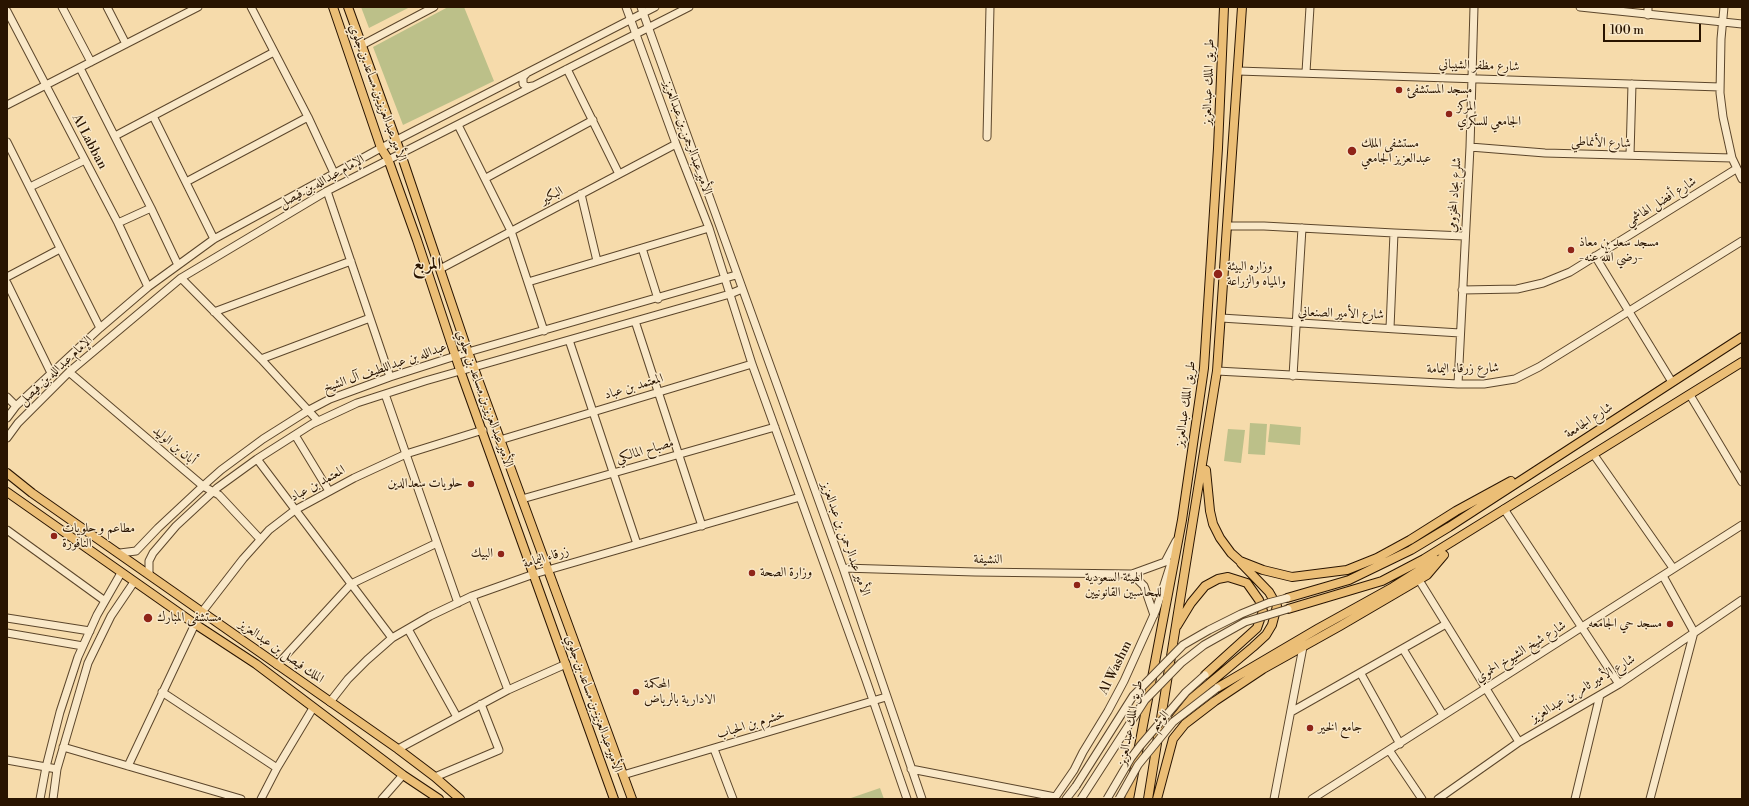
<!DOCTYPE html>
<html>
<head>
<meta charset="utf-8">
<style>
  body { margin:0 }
  #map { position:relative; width:1749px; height:806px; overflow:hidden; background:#f6dbab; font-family:"Libre Bodoni",serif }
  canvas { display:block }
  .frame { position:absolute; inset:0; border:8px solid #291400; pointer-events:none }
  .scale { position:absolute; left:1603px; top:24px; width:98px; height:18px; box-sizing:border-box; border:2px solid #291400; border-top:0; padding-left:5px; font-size:12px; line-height:14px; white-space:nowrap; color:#291400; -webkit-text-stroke:3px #f9e8c8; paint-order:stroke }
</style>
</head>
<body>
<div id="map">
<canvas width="1749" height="806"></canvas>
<div class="frame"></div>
<div class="scale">100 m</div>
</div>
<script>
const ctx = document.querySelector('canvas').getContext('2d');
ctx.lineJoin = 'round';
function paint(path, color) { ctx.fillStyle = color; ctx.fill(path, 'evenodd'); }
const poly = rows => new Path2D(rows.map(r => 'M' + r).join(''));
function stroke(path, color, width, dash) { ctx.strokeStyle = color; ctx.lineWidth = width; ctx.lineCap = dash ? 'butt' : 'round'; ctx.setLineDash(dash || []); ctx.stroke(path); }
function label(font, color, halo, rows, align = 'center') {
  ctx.font = font + ' "Libre Bodoni",Amiri,serif'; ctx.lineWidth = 3; ctx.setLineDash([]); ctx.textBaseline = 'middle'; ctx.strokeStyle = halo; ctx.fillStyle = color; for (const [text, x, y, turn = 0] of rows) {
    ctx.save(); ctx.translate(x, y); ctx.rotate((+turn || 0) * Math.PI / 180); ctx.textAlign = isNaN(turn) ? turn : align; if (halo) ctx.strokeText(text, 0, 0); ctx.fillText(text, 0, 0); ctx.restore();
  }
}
paint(poly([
  [361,7,410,7,369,28],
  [448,7,464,7,494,81,403,125,373,47],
  [1250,423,1267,424,1265,455,1248,454],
  [1270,424,1301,427,1300,445,1268,442],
  [1228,429,1245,430,1241,463,1224,461],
  [880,788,884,799,848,799]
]), '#bcc089');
const minor = poly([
  [62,7,91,62],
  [107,7,126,44],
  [251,7,308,117,334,173],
  [626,7,676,144,709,228,752,364,866,680,907,799],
  [641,7,843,568,922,799],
  [1580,7,1742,24],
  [1724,7,1721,39,1720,93,1723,117,1732,158,1742,179],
  [7,11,118,223,148,287],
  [1648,15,1648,7],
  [362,45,434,7],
  [80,68,151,208,178,265],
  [567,69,619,174],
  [1238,71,1720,87],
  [1306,72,1310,7],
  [526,74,523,77,523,84,527,87,533,86],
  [7,105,198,7],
  [153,116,214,239],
  [458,125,511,231,544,331],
  [115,136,274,52],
  [987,137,990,7],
  [7,142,100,328],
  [1470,147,1545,153,1732,158],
  [1630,155,1632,84],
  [486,178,593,120],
  [186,182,308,117],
  [30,187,85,160],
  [327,191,390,377],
  [581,194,597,261],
  [118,223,151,208],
  [1228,226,1264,226,1394,233,1464,236],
  [642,248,658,299],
  [1595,256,1672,382],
  [440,269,676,144],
  [7,277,60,249],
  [181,278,261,359,318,421],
  [528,282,709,228],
  [7,283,51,373],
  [1462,290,1517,289,1543,283,1570,272,1736,169],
  [214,312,351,261],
  [1221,318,1460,333],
  [635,321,702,526],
  [1390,328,1394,233],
  [569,340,637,544],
  [261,359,370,318],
  [1217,371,1458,384,1484,384,1515,379,1539,367,1742,241],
  [69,372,203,486,219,495,260,539],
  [1293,376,1302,228],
  [1458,384,1470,147,1474,7],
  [385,394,458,603],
  [1690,395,1742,482],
  [7,397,16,406],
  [7,418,16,406,100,328,148,287,214,239,381,148,655,7],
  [295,435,329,491],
  [7,438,18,423,69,372,181,278,327,191,689,7],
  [500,440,752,364],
  [1594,455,1673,568],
  [257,459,392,638],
  [522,499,775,427],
  [1504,509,1619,684],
  [7,530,105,601],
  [120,553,136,551,158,528,203,486,221,470,263,439,309,410,330,399,390,377,468,352,736,275],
  [843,568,975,572,1132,574,1165,562,1176,541],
  [149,574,149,561,153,553,176,526,217,488,257,459,312,424,357,403,425,381,730,294,742,289],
  [1132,574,1144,586,1154,615],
  [1419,580,1519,742],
  [472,596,508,690],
  [202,612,243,559,269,530,295,510,354,478,406,454,483,430],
  [7,618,90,631],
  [408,629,457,717],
  [7,633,83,646],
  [1403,649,1443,715],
  [277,665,351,584,437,543],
  [1361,674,1400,744],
  [162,692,277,768],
  [330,702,348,679,367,660,392,638,430,616,472,596,534,574,800,497],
  [1291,712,1446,624],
  [63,747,241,799],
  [398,749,508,690,566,664],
  [714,749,733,799],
  [1389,750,1422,799],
  [7,760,57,769],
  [128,766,195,624],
  [911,769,1055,797],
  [623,775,886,697],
  [435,777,499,750,481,704],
  [40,799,46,767,60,712,78,657,97,615,121,573],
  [53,799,57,769,88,663,111,616,134,582],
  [261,799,277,768,313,708],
  [382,799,403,775],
  [1054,799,1074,770,1083,752,1108,711,1124,681,1156,610,1171,563],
  [1066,799,1076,786],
  [1274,799,1303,647],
  [1312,799,1742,525],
  [1438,799,1519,742,1619,684,1742,600],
  [1575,799,1600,695],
  [1650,799,1694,632,1663,576]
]);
const major = poly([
  [333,7,381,148,388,159,417,240,460,370,614,799],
  [348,7,401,154,468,352,632,799],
  [1206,470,1210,511,1213,524,1220,538,1231,553,1240,561,1263,570,1292,577,1347,570,1377,558,1410,540,1456,511,1511,481],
  [7,473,32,493,398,749,435,777,460,799],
  [7,492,195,624,256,664,403,775,439,799],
  [1287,598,1349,580,1411,550,1449,527,1742,337],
  [1288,609,1382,581,1424,559,1742,362],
  [1177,626,1191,603,1205,586,1218,579,1228,577,1247,583,1259,600,1263,611,1257,628,1205,675],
  [1217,688,1319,628,1393,587,1436,560],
  [1176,718,1192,698,1253,647,1266,635,1272,625,1277,606,1269,592,1241,563],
  [1129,799,1182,520,1204,368,1218,148,1224,7],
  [1148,799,1217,371,1242,7],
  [1157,799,1173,739,1185,724,1215,701,1263,669,1340,626,1427,575,1444,555]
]);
stroke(minor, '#5c462b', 9);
stroke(major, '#291400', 10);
stroke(minor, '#f9e8c8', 7);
stroke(major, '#ebbe76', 8);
const minorBridge = poly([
  [1076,786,1133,696,1183,645,1209,630,1241,614,1268,603,1287,598],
  [1081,799,1145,700,1181,663,1204,645,1245,622,1288,609],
  [1107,799,1131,758,1140,746,1186,692,1205,675],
  [1119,799,1138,765,1173,722,1217,688]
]);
stroke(minorBridge, '#5c462b', 9, []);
stroke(minorBridge, '#f9e8c8', 7);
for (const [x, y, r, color] of [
  [1399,90,4,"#8f2418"],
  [1449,114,4,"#8f2418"],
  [1352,151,5,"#8f2418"],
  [1571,250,4,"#8f2418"],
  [1218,274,5,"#8f2418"],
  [471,484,4,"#8f2418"],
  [54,536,4,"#8f2418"],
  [501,554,4,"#8f2418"],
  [752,573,4,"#8f2418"],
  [1077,585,4,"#8f2418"],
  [148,618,5,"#8f2418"],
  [1670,624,4,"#8f2418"],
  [636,692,4,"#8f2418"],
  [1310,728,4,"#8f2418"]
]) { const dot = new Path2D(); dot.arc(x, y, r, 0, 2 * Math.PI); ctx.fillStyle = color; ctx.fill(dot); stroke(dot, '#f9e8c8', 1.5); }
label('13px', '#291400', '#f9e8c8', [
  ["شارع مظفر الشيباني",1479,66,2],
  ["طريق الملك عبدالعزيز",1209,82,-88],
  ["الأمير عبدالعزيز بن مساعد بن جلوي",377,93,70],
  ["الأمير عبدالرحمن بن عبدالعزيز",687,138,70],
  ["Al Labban",89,142,62],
  ["شارع الأنماطي",1601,143,2],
  ["الإمام عبدالله بن فيصل",322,182,-29],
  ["شلرع بجاد المخزومي",1455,195,-86],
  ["البكير",552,196,-28],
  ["شارع أفضل الهاشمي",1661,202,-32],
  ["شارع الأمير الصنعاني",1341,314,2],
  ["عبدالله بن عبداللطيف آل الشيخ",385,368,-19],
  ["شارع زرقاء اليمامة",1463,369,-1],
  ["الإمام عبدالله بن فيصل",56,371,-43],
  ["المعتمد بن عباد",634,387,-17],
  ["الأمير عبدالعزيز بن مساعد بن جلوي",484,399,70],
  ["طريق الملك عبدالعزيز",1186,404,-82],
  ["شارع الجامعة",1589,421,-33],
  ["أبان بن الوليد",174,446,40],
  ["مصباح المالكي",645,451,-16],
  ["المعتمد بن عباد",318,484,-29],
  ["الأمير عبدالرحمن بن عبدالعزيز",845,539,70],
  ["زرقاء اليمامة",546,558,-17],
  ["النشيفة",988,560,1],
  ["الملك فيصل بن عبدالعزيز",281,652,35],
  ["شارع شيخ الشيوخ الحموي",1521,652,-32],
  ["Al Washm",1116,668,-64],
  ["شارع الأمير ثامر بن عبدالعزيز",1583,689,-31],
  ["الأمير عبدالعزيز بن مساعد بن جلوي",593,704,70],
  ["الوشم",1160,721,-47],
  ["طريق الملك عبدالعزيز",1131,723,-79],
  ["خشرم بن الحباب",751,725,-17]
]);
label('13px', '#291400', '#f9e8c8', [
  ["مسجد المستشفئ",1407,90],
  ["المركز",1457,107],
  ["الجامعي للسكري",1457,122],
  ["مستشفى الملك",1361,144],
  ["عبدالعزيز الجامعي",1361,159],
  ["مسجد سعد بن معاذ",1579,243],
  ["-رضي الله عنه-",1579,258],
  ["وزاره البيئة",1227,267],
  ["والمياه والزراعة",1227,282],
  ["حلويات سعدالدين",463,484,"right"],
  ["مطاعم و حلويات",62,529],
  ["النافورة",62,544],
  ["البيك",493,554,"right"],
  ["وزارة الصحة",760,573],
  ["الهيئة السعودية",1085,578],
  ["للمحاسبين القانونيين",1085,593],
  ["مستشفى المبارك",157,618],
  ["مسجد حي الجامعه",1662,624,"right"],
  ["المحكمة",644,685],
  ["الادارية بالرياض",644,700],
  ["جامع الخير",1318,728]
], 'left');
label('bold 17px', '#291400', '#f9e8c8', [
  ["المربع",427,265]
]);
</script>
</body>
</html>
